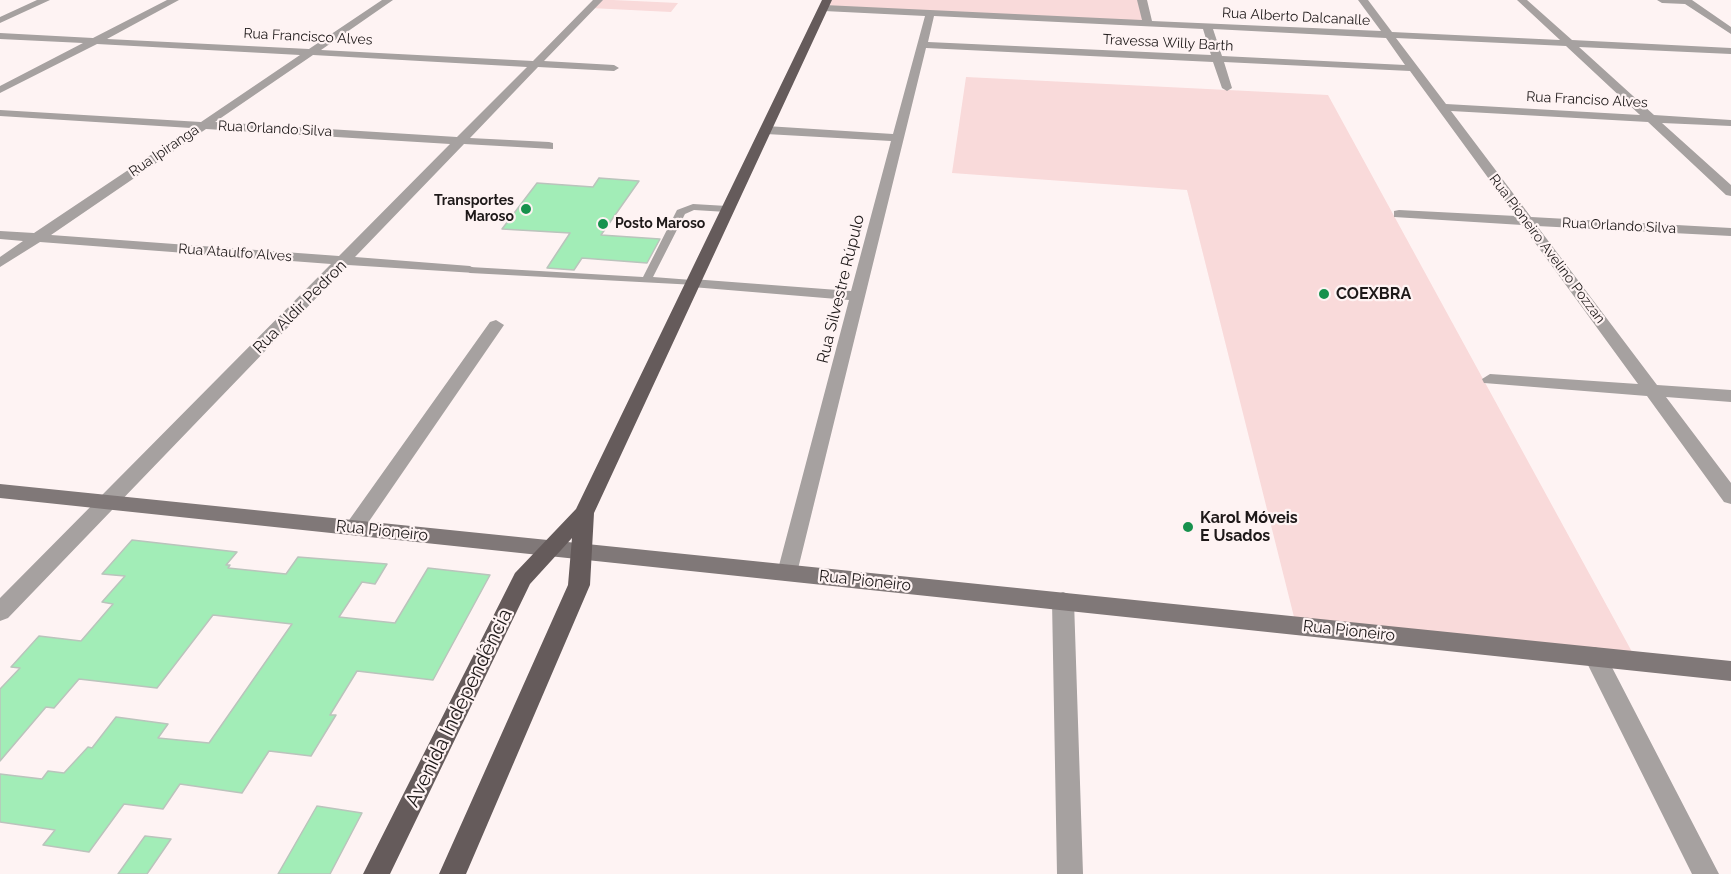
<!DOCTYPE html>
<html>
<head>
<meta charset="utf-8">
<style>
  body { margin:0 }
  canvas { display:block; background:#fef3f3 }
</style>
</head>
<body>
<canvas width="1731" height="874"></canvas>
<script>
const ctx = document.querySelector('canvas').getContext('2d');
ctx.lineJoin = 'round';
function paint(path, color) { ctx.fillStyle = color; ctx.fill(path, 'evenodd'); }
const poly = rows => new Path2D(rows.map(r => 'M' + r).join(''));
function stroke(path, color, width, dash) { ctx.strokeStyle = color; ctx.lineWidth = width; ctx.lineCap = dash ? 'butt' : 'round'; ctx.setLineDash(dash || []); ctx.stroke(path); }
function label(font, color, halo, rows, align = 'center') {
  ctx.font = font + ' Raleway,sans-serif'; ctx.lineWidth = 4.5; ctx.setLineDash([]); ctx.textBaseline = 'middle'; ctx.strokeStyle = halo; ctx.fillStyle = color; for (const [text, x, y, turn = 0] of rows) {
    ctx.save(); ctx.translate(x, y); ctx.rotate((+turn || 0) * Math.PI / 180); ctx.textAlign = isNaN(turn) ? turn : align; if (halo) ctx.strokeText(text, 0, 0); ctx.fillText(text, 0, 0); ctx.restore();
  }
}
paint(poly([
  [598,0,613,0,678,3,671,12,590,8],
  [827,0,1142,0,1148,24,824,8],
  [966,77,1328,95,1637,661,1296,625,1187,190,952,173]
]), '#f9dada');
const building = poly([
  [599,178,639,181,601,235,660,239,647,263,582,258,574,270,547,268,570,233,502,229,537,183,593,187,599,178],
  [132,540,237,552,226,565,230,565,228,568,286,574,298,557,387,564,375,584,362,582,339,617,395,623,428,568,490,575,433,680,357,671,330,715,336,715,311,756,269,751,242,793,180,784,163,809,124,804,89,852,43,845,55,830,0,822,0,774,42,779,48,771,64,773,88,747,92,748,116,717,168,724,158,738,209,743,292,624,213,615,157,688,79,679,54,708,46,707,0,761,0,689,20,668,11,667,39,636,81,641,113,604,102,602,125,576,102,574,132,540],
  [317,806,362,813,330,874,278,874,317,806],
  [145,836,171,839,147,874,118,874,145,836]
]);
paint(building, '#a2edb7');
stroke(building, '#bac4bc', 1.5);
paint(poly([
  [693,204,727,206,732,209,727,212,694,210,685,214,653,277,692,280,696,281,696,285,470,273,465,270,470,267,643,277,677,210,693,204]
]), '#a6a1a0');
paint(poly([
  [37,0,50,0,0,23,0,17,37,0],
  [167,0,179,0,107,39,309,49,382,0,393,0,321,50,533,61,593,0,603,0,544,61,614,65,619,68,614,71,538,67,470,138,549,142,553,143,553,149,464,144,355,257,470,266,477,270,475,273,348,265,8,618,0,621,0,598,331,264,40,242,0,267,0,257,23,241,0,239,0,231,34,233,191,128,0,116,0,110,201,122,300,55,97,44,0,93,0,86,83,43,0,39,0,33,93,38,167,0],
  [313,55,527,67,457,137,215,122,313,55],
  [206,129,450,144,339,256,51,235,206,129],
  [1137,0,1147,0,1152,21,1381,31,1358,0,1368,0,1392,32,1560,40,1517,0,1527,0,1572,40,1731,48,1731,54,1579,47,1654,115,1731,120,1731,126,1662,123,1731,185,1731,196,1726,195,1648,122,1451,111,1531,217,1731,228,1731,236,1537,226,1657,385,1731,390,1731,402,1666,397,1731,483,1731,504,1724,502,1647,396,1484,383,1482,379,1490,374,1638,384,1522,225,1394,217,1394,211,1399,210,1516,216,1410,71,1224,62,1232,88,1227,91,1222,88,1213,62,926,48,797,573,794,579,787,581,780,579,777,573,849,300,692,287,685,283,692,279,851,291,891,141,766,134,760,130,766,126,893,134,925,16,824,11,819,8,824,5,1142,20,1137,0],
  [934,16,1203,29,1211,55,928,42,934,16],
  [1213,29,1386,38,1405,65,1222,56,1213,29],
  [1396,38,1566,46,1640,115,1446,104,1396,38],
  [1657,0,1692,0,1731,27,1731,34,1685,4,1662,3,1657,0],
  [496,320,504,325,361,533,354,535,347,533,344,528,347,523,490,322,496,320],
  [1063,592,1071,595,1074,601,1083,874,1057,874,1052,601,1055,595,1063,592],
  [1595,647,1603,650,1719,874,1692,874,1584,657,1587,650,1595,647]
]), '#a6a1a0');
paint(poly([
  [0,484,1731,661,1731,681,0,498,0,484]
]), '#807878');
paint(poly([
  [822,0,832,0,594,513,590,585,466,874,439,874,568,585,572,538,530,584,390,874,363,874,515,573,576,509,822,0]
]), '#655b5b');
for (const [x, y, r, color] of [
  [526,209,6,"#17914d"],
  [603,224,6,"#17914d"],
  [1324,294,6,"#17914d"],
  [1188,527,6,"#17914d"]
]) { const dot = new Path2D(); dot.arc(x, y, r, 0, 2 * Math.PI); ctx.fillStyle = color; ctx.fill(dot); stroke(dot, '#fef3f3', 2); }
label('14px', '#1e1919', '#fef3f3', [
  ["Rua Alberto Dalcanalle",1296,17,3],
  ["Rua Francisco Alves",308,37,3],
  ["Travessa Willy Barth",1168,43,3],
  ["Rua Franciso Alves",1587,100,3],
  ["Rua Orlando Silva",275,129,3],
  ["Rua Ipiranga",164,151,-34],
  ["Rua Orlando Silva",1619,226,3],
  ["Rua Pioneiro Avelino Pozzan",1547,249,53],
  ["Rua Ataulfo Alves",235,253,4]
]);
label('bold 14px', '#1e1919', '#fef3f3', [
  ["Transportes",514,201],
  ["Maroso",514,217],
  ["Posto Maroso",615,224,"left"]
], 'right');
label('16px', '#1e1919', '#fef3f3', [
  ["Rua Silvestre Rúpulo",841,289,-76],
  ["Rua Aldir Pedron",300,307,-45],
  ["Rua Pioneiro",382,531,6],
  ["Rua Pioneiro",865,581,6],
  ["Rua Pioneiro",1349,631,6]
]);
label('bold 16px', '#1e1919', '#fef3f3', [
  ["COEXBRA",1336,294],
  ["Karol Móveis",1200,518],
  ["E Usados",1200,536]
], 'left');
label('20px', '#1e1919', '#fef3f3', [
  ["Avenida Independência",459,708,-64]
]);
</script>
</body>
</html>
